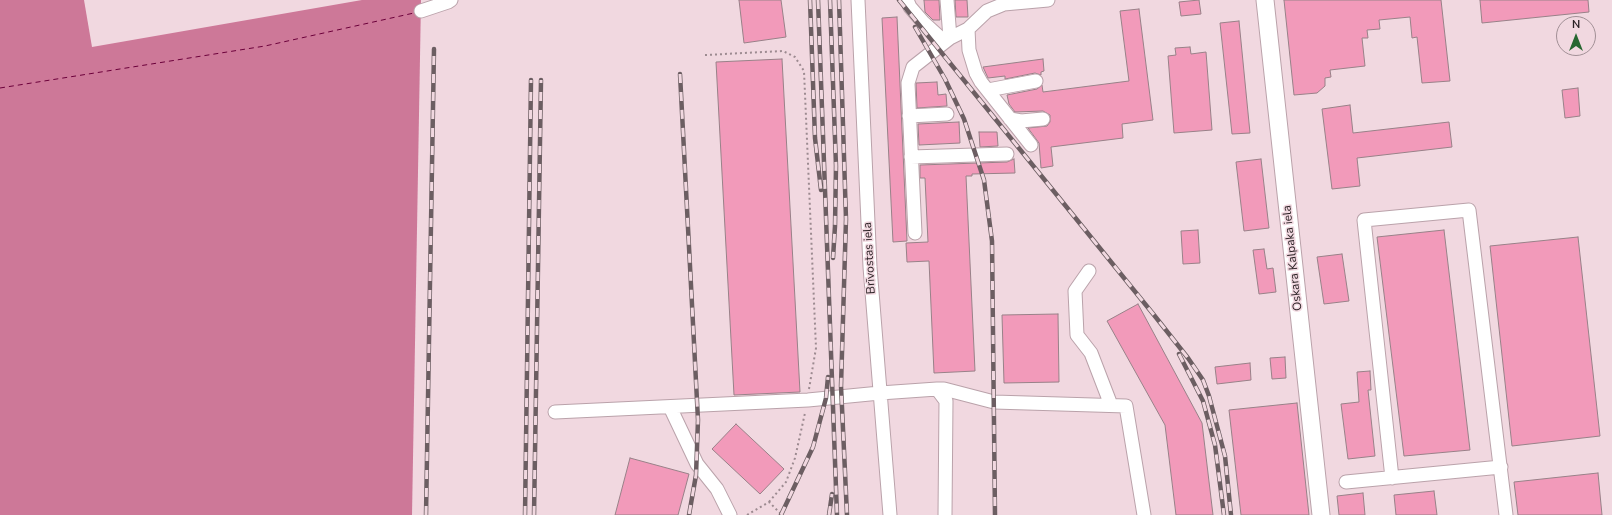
<!DOCTYPE html>
<html>
<head>
<meta charset="utf-8">
<style>
  body { margin:0 }
  #map { position:relative; width:1612px; height:515px; overflow:hidden; background:#f1d8e0; font-family:"Nunito Sans",sans-serif }
  canvas { display:block }
  .north { position:absolute; left:1556px; top:16px; width:40px; height:40px; box-sizing:border-box; background:#f1d8e0; border:1px solid #a18f95; border-radius:50%; rotate:0deg; font-size:11px; font-weight:700; line-height:16px; text-align:center; color:#2a2124 }
  .north::after { content:''; display:block; margin:auto; width:14px; height:18px; background:#276731; clip-path:polygon(50% 0,100% 100%,50% 72%,0 100%) }
</style>
</head>
<body>
<div id="map">
<canvas width="1612" height="515"></canvas>
<div class="north">N</div>
</div>
<script>
const ctx = document.querySelector('canvas').getContext('2d');
ctx.lineJoin = 'round';
function paint(path, color) { ctx.fillStyle = color; ctx.fill(path, 'evenodd'); }
const poly = rows => new Path2D(rows.map(r => 'M' + r).join(''));
function stroke(path, color, width, dash) { ctx.strokeStyle = color; ctx.lineWidth = width; ctx.lineCap = dash ? 'butt' : 'round'; ctx.setLineDash(dash || []); ctx.stroke(path); }
function label(font, color, halo, rows, align = 'center') {
  ctx.font = font + ' "Nunito Sans",sans-serif'; ctx.lineWidth = 3; ctx.setLineDash([]); ctx.textBaseline = 'middle'; ctx.strokeStyle = halo; ctx.fillStyle = color; for (const [text, x, y, turn = 0] of rows) {
    ctx.save(); ctx.translate(x, y); ctx.rotate((+turn || 0) * Math.PI / 180); ctx.textAlign = isNaN(turn) ? turn : align; if (halo) ctx.strokeText(text, 0, 0); ctx.fillText(text, 0, 0); ctx.restore();
  }
}
paint(poly([
  [0,0,421,0,412,515,0,515]
]), '#cd7898');
paint(poly([
  [84,0,362,0,92,47]
]), '#f1d8e0');
stroke(poly([
  [0,88,265,46,414,13]
]), '#6b003a', 1, [5, 4]);
const building = poly([
  [739,0,781,0,786,37,744,43,739,0],
  [924,0,939,0,940,20,933,20,925,12,924,0],
  [955,0,967,0,968,17,956,17,955,0],
  [1199,0,1201,14,1181,16,1179,2,1199,0],
  [1284,0,1441,0,1450,81,1422,83,1417,37,1412,38,1410,17,1379,20,1380,29,1367,30,1368,38,1362,38,1365,66,1330,70,1331,77,1325,78,1325,86,1317,93,1294,95,1284,0],
  [1480,0,1588,0,1589,12,1482,23,1480,0],
  [1139,9,1153,120,1122,124,1123,138,1051,147,1053,166,1041,168,1039,143,1028,128,1047,126,1050,122,1050,115,1043,111,1015,112,1009,104,1007,95,1037,89,1042,85,1043,92,1129,81,1120,11,1139,9],
  [897,17,907,241,893,242,882,18,897,17],
  [1239,21,1250,133,1232,134,1220,23,1239,21],
  [1190,47,1191,54,1206,52,1212,130,1174,133,1168,56,1176,55,1175,48,1190,47],
  [782,59,800,392,734,395,716,62,782,59],
  [1043,59,1044,71,1041,72,1041,75,1035,73,1005,79,1005,76,988,78,983,67,1043,59],
  [937,82,938,95,946,94,947,106,917,108,916,83,937,82],
  [1578,88,1580,116,1565,118,1562,90,1578,88],
  [1350,105,1353,133,1449,122,1452,147,1357,158,1360,186,1332,189,1322,109,1350,105],
  [959,122,960,143,919,145,918,124,959,122],
  [979,132,997,132,998,146,980,147,979,132],
  [1014,159,1015,173,972,174,972,176,966,176,975,371,934,373,929,261,907,262,906,243,928,242,925,178,920,178,920,165,1007,162,1014,159],
  [1261,159,1269,228,1244,231,1236,162,1261,159],
  [1198,230,1200,263,1183,264,1181,231,1198,230],
  [1444,230,1470,450,1404,456,1377,237,1444,230],
  [1578,237,1600,436,1512,446,1490,246,1578,237],
  [1264,249,1267,269,1273,268,1276,292,1259,294,1253,250,1264,249],
  [1342,254,1349,301,1324,304,1317,257,1342,254],
  [1138,304,1202,423,1213,515,1176,515,1165,425,1107,321,1138,304],
  [1058,314,1059,382,1004,383,1002,315,1058,314],
  [1285,357,1286,378,1272,379,1270,358,1285,357],
  [1250,363,1251,380,1217,384,1215,367,1250,363],
  [1370,371,1371,390,1368,390,1375,456,1348,459,1341,404,1359,402,1357,372,1370,371],
  [1297,403,1309,515,1241,515,1229,410,1297,403],
  [736,424,784,469,760,494,712,449,736,424],
  [630,458,689,474,678,515,615,515,630,458],
  [1598,473,1602,515,1518,515,1514,482,1598,473],
  [1434,491,1437,515,1396,515,1394,495,1434,491],
  [1363,493,1365,515,1339,515,1337,496,1363,493]
]);
paint(building, '#f29aba');
stroke(building, '#988188', 1);
const minor = poly([
  [858,0,870,267,890,515],
  [907,0,910,7,923,22,945,42],
  [947,0,950,38],
  [421,11,448,2,451,0],
  [968,29,969,50,976,73,981,82,1031,145],
  [988,90,1036,81],
  [909,116,947,114],
  [1010,119,1021,121,1043,119],
  [911,157,1007,154],
  [915,233,908,83,913,67,950,38,968,29,987,11,1004,4,1048,0],
  [1089,271,1075,291,1077,335,1091,353,1111,405],
  [937,389,946,401,945,515],
  [670,407,697,464,717,489,730,515],
  [555,412,808,400,880,393,937,389,944,389,994,402,1126,406,1144,515],
  [1392,478,1364,220,1469,210,1506,515],
  [1346,482,1501,467]
]);
const major = poly([
  [1265,0,1321,515]
]);
stroke(minor, '#baa2aa', 15);
stroke(major, '#baa2aa', 19);
stroke(poly([
  [705,55,783,51,795,57,804,71,816,348,809,389],
  [769,502,786,482,795,458,805,413],
  [747,515,769,502,782,515]
]), '#9c8a90', 2, [2, 3]);
stroke(minor, '#fff', 13);
stroke(major, '#fff', 17);
const rail = poly([
  [810,0,815,138,821,190],
  [818,0,837,515],
  [830,0,836,166,835,226,833,258],
  [839,0,846,219,841,386,847,515],
  [899,0,1154,315,1188,358,1203,380,1209,396,1225,456,1231,515],
  [915,27,945,79,964,119,984,180,992,241,995,515],
  [680,74,698,420,696,475,689,515],
  [1179,354,1203,401,1215,445,1224,515],
  [426,515,434,49],
  [525,515,531,80],
  [534,515,541,80],
  [781,515,813,447,826,398,828,377],
  [829,515,832,494]
]);
stroke(rail, '#6c5e62', 4.5);
stroke(rail, '#f1d8e0', 3, [9]);
label('12px', '#2a2124', '#f1d8e0', [
  ["Brīvostas iela",870,258,-93],
  ["Oskara Kalpaka iela",1293,258,-96]
]);
</script>
</body>
</html>
